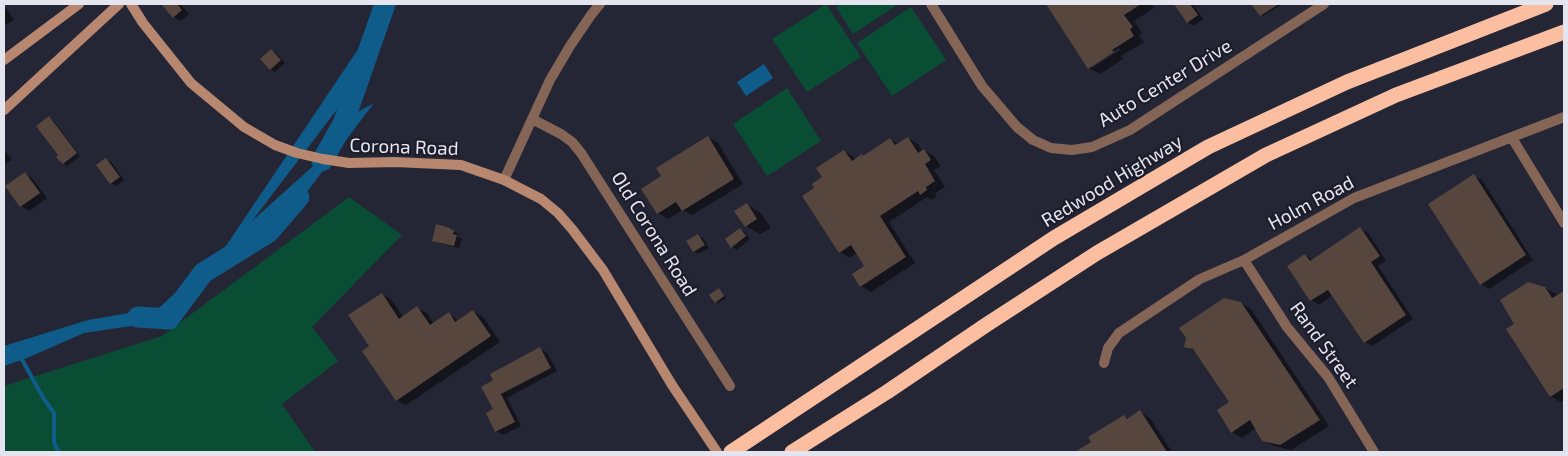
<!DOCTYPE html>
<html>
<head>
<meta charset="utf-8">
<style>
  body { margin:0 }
  #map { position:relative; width:1568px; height:456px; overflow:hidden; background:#252635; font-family:"Exo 2",sans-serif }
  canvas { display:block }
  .frame { position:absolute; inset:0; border:5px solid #e4e5ef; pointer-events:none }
</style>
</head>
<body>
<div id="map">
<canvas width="1568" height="456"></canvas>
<div class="frame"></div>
</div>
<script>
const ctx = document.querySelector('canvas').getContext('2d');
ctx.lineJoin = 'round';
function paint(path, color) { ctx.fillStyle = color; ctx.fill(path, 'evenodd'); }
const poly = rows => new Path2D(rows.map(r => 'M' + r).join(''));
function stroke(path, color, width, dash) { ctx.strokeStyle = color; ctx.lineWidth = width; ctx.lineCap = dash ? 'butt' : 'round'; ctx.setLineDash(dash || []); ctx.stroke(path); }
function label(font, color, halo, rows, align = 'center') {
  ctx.font = font + ' "Exo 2",sans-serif'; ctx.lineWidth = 4.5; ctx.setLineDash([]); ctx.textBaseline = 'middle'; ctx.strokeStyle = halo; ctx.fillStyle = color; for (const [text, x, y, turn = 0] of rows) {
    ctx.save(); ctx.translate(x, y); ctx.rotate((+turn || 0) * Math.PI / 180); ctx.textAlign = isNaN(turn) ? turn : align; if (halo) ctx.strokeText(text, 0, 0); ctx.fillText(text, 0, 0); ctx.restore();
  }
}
paint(poly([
  [826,4,861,57,807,92,772,39],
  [840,4,899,4,853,34,836,7],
  [911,7,946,60,892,96,857,43],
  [787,88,821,141,767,176,733,124],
  [349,197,402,235,312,327,338,361,282,404,315,452,4,452,4,386,162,336]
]), '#0a4d35');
paint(poly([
  [385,4,392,4,367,70,252,221,312,167,354,114,374,103,294,209,225,259,165,321,84,333,27,358,4,366,4,346,88,320,159,308,226,246,381,15],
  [764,64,773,78,746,96,737,82]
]), '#0f5b8a');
paint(poly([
  [167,4,180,4,189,14,181,21,174,17,164,6],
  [1048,4,1151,4,1154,8,1134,21,1142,33,1139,35,1144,42,1121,56,1123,59,1100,74,1089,68],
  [1119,48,1120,50,1092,68,1092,65],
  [1176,4,1193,4,1203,19,1194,26,1187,22],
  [1253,4,1282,4,1263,16],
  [4,5,14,20,4,26],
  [271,51,276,53,285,63,275,72,270,69],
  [49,117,53,120,80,156,67,166,63,163,60,155],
  [708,137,718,143,743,184,692,215,682,210,668,219,658,213,662,177],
  [908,138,918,144,922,151,924,150,934,156,941,166,934,170,945,187,935,193,937,196,931,200,927,197,889,222,915,263,871,292,861,286,866,267,857,253,850,258,840,252,816,188,844,151,854,157,856,160,864,157,891,140,899,144],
  [4,149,12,160,6,164,4,162],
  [106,159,111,162,124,180,116,186,111,183],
  [25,173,32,178,47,198,29,211,21,206],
  [1474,176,1482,180,1533,260,1489,289,1481,284,1430,204],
  [747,204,761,213,771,228,760,234,746,226],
  [449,229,458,234,458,237,462,239,459,248,439,243,434,240],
  [1360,229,1368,233,1386,261,1378,266,1413,319,1372,346,1365,342,1333,295,1319,305,1311,300,1289,266,1305,255,1313,260],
  [740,230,745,232,750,239,737,250,732,247],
  [698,235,703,238,709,248,698,254,694,251],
  [1545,288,1556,294,1557,297,1564,292,1564,401,1561,402,1551,397,1508,330,1516,324],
  [719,290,726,298,718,303,715,302],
  [382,294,392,300,403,317,417,308,427,313,434,324,449,314,459,321,473,311,483,317,500,342,406,405,396,400,370,346],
  [1241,303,1251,309,1329,426,1291,450,1274,446,1263,440,1256,428,1242,438,1232,432,1231,402,1196,352,1186,346],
  [540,349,547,353,557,371,507,398,521,426,503,435,496,431,495,409,482,387],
  [1140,412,1150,418,1172,452,1078,452,1093,442,1124,416,1129,419]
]), '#0007');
stroke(poly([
  [20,356,44,399,54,413,54,443,59,452]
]), '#0f5b8a', 4);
stroke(poly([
  [322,161,343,124,385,4],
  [138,317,169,319,203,273,269,232,299,197]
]), '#0f5b8a', 21);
paint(poly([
  [161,4,177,4,182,10,173,18],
  [1046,4,1141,4,1124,15,1133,27,1130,29,1134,36,1112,50,1114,52,1088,69],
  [1174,4,1190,4,1198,15,1187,23],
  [1251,4,1279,4,1260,16],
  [271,49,281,60,270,70,260,59],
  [49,116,77,153,63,164,56,157,58,155,36,126],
  [708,136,734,179,682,211,676,202,657,214,641,189,661,176,656,168],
  [908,137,918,153,924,149,931,160,925,164,935,181,926,187,927,190,920,195,918,191,880,216,906,257,860,287,852,274,864,266,851,245,839,253,802,196,814,188,812,184,822,177,816,168,844,150,852,161,862,154,863,156,890,138,895,145],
  [106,158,120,177,110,184,96,165],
  [25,172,40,193,20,207,5,186],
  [1474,174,1526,255,1480,285,1428,204],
  [747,203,757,219,745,227,734,211],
  [436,224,450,228,450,229,454,230,453,234,457,235,454,246,432,241],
  [1360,227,1380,256,1371,262,1406,315,1364,343,1328,290,1310,301,1287,266,1305,254,1310,261],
  [740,228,746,236,731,248,725,239],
  [698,234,705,245,693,252,686,241],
  [1528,282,1545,287,1552,298,1564,291,1564,388,1550,397,1506,329,1514,324,1500,300],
  [719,288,724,296,715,303,709,295],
  [382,293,399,319,417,306,430,325,449,312,455,322,473,310,491,336,396,401,362,351,369,346,348,315],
  [1224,298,1241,302,1320,420,1280,445,1262,441,1250,420,1231,433,1217,410,1229,402,1193,349,1184,347,1186,338,1179,328],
  [540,347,551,368,501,394,515,422,495,432,486,413,493,409,481,387,493,380,490,374],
  [1140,410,1167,452,1075,452,1091,442,1088,437,1124,415,1127,419]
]), '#56463d');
stroke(poly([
  [931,4,982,86,1017,127,1033,140,1051,148,1072,150,1092,147,1130,130,1324,4],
  [532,119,561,134,572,142,581,153,730,386],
  [1512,138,1564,223],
  [504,180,550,80,570,46,591,15,600,4],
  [1244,260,1287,327,1328,377,1374,452],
  [1104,363,1108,348,1119,333,1200,279,1244,260,1354,198,1564,117]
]), '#846556', 10);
stroke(poly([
  [131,4,143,23,191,83,244,127,275,145,297,153,323,159,349,163,395,162,461,165,504,180,541,199,558,213,572,229,603,270,672,385,717,452],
  [4,60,79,4],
  [4,110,119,4]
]), '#b8876f', 10);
stroke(poly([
  [731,452,1054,238,1208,147,1347,82,1546,4],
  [792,452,887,392,986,325,1097,253,1266,155,1396,95,1564,32]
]), '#fbbea0', 15);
label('19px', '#e4e5ef', '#1c1c2a', [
  ["Auto Center Drive",1165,83,-31],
  ["Corona Road",404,147,2],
  ["Redwood Highway",1112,181,-31],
  ["Holm Road",1311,203,-28],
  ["Old Corona Road",654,234,58],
  ["Rand Street",1324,345,54]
]);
</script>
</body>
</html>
